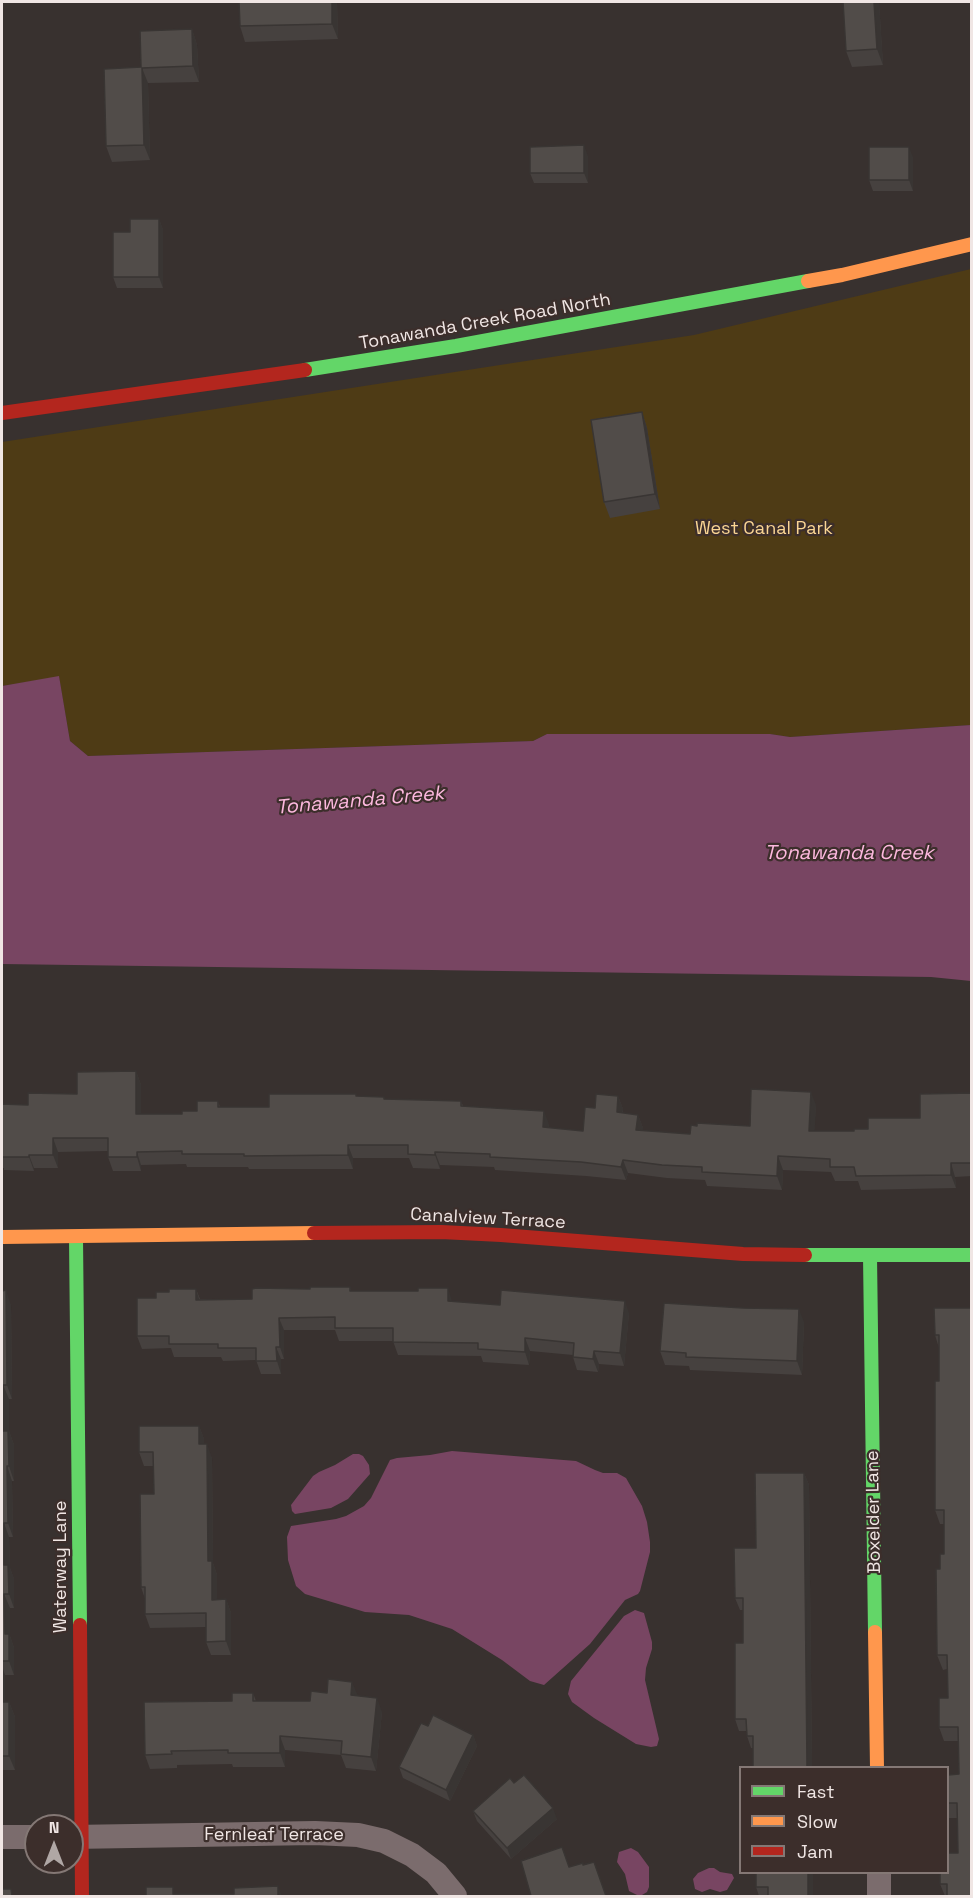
<!DOCTYPE html>
<html>
<head>
<meta charset="utf-8">
<style>
  body { margin:0 }
  #map { position:relative; width:973px; height:1898px; overflow:hidden; background:#38312f; font-family:"Space Grotesk",sans-serif }
  canvas { display:block }
  .frame { position:absolute; inset:0; border:3px solid #f0e6e4; pointer-events:none }
  .legend { position:absolute; left:739px; top:1766px; width:210px; height:108px; box-sizing:border-box; background:#3c2e2b; border:2px solid #847875; margin:0; padding:8px 10px; list-style:none; font-size:18px; color:#f0e6e4 }
  .legend li { display:flex; align-items:center; gap:12px; height:30px }
  .legend b { width:30px; border:2px solid #847875 }
  .north { position:absolute; left:24px; top:1814px; width:60px; height:60px; box-sizing:border-box; background:#3c2e2b; border:2px solid #847875; border-radius:50%; rotate:0deg; font-size:16px; font-weight:700; line-height:24px; text-align:center; color:#f0e6e4 }
  .north::after { content:''; display:block; margin:auto; width:21px; height:27px; background:#b0a7a5; clip-path:polygon(50% 0,100% 100%,50% 72%,0 100%) }
</style>
</head>
<body>
<div id="map">
<canvas width="973" height="1898"></canvas>
<div class="frame"></div>
<ul class="legend">
<li><b style="height:8px;background:#63d668"></b>Fast</li>
<li><b style="height:8px;background:#ff974d"></b>Slow</li>
<li><b style="height:8px;background:#b3261e"></b>Jam</li>
</ul>
<div class="north">N</div>
</div>
<script>
const ctx = document.querySelector('canvas').getContext('2d');
ctx.lineJoin = 'round';
function paint(path, color) { ctx.fillStyle = color; ctx.fill(path, 'evenodd'); }
const poly = rows => new Path2D(rows.map(r => 'M' + r).join(''));
function stroke(path, color, width, dash) { ctx.strokeStyle = color; ctx.lineWidth = width; ctx.lineCap = dash ? 'butt' : 'round'; ctx.setLineDash(dash || []); ctx.stroke(path); }
function label(font, color, halo, rows, align = 'center') {
  ctx.font = font + ' "Space Grotesk",sans-serif'; ctx.lineWidth = 4.5; ctx.setLineDash([]); ctx.textBaseline = 'middle'; ctx.strokeStyle = halo; ctx.fillStyle = color; for (const [text, x, y, turn = 0] of rows) {
    ctx.save(); ctx.translate(x, y); ctx.rotate((+turn || 0) * Math.PI / 180); ctx.textAlign = isNaN(turn) ? turn : align; if (halo) ctx.strokeText(text, 0, 0); ctx.fillText(text, 0, 0); ctx.restore();
  }
}
paint(poly([
  [971,269,971,725,790,737,770,734,547,734,533,741,88,756,70,741,59,677,2,686,2,442,694,335]
]), '#4e3b15');
paint(poly([
  [59,676,70,741,88,756,533,741,547,734,770,734,790,737,971,725,971,981,931,977,2,964,2,686],
  [452,1451,576,1461,595,1470,603,1473,617,1473,626,1478,642,1506,647,1522,650,1542,650,1552,640,1591,638,1594,625,1600,590,1644,544,1685,530,1681,502,1660,452,1629,409,1615,365,1612,305,1594,296,1586,288,1560,287,1537,291,1526,336,1519,346,1516,364,1506,371,1498,390,1460,397,1458,430,1455],
  [353,1454,359,1454,363,1456,369,1465,370,1474,348,1499,331,1508,295,1514,292,1511,291,1505,313,1476,319,1472,335,1465],
  [635,1610,644,1613,652,1642,652,1649,646,1668,645,1680,659,1739,657,1746,651,1747,636,1744,594,1718,572,1702,568,1694,571,1681,624,1616],
  [631,1848,638,1852,649,1867,649,1887,647,1892,642,1895,637,1895,629,1891,625,1874,617,1862,619,1852],
  [709,1868,714,1868,720,1872,732,1874,734,1878,727,1890,720,1892,710,1889,702,1892,695,1889,693,1879,698,1873]
]), '#784562');
stroke(poly([
  [2,1837,36,1837],
  [72,1837,315,1833,358,1835,384,1841,412,1855,436,1873,455,1896],
  [879,1872,879,1896]
]), '#7b6c6d', 24);
stroke(poly([
  [305,370,456,346,808,281],
  [76,1238,80,1625],
  [805,1255,972,1255],
  [870,1256,875,1632]
]), '#63d668', 14);
stroke(poly([
  [808,281,842,275,972,244],
  [2,1237,314,1233],
  [875,1632,877,1768]
]), '#ff974d', 14);
stroke(poly([
  [2,413,305,370],
  [314,1233,441,1232,501,1235,743,1254,805,1255],
  [80,1625,82,1896]
]), '#b3261e', 14);
paint(poly([
  [239,2,337,2,338,39,245,42,240,26],
  [843,2,879,2,883,65,852,67,846,51],
  [192,29,197,45,199,82,148,83,150,160,112,162,106,146,141,67],
  [588,156,588,183,534,183,530,173],
  [913,157,913,191,873,191,869,180],
  [159,219,163,230,163,288,117,288,113,277,130,232],
  [642,412,647,428,660,509,610,518,604,502],
  [136,1071,141,1085,141,1114,182,1114,197,1111,218,1101,220,1107,269,1107,356,1094,356,1096,384,1097,385,1099,461,1101,463,1106,549,1124,549,1128,583,1131,595,1108,618,1096,623,1109,623,1113,638,1115,643,1128,642,1131,690,1134,750,1126,816,1105,814,1131,854,1131,920,1118,972,1093,972,1176,955,1177,956,1188,861,1190,858,1181,835,1181,831,1172,783,1170,782,1190,707,1186,705,1180,667,1178,628,1173,626,1180,586,1176,495,1170,494,1167,440,1165,440,1169,413,1168,409,1158,353,1158,353,1169,249,1169,248,1167,187,1167,186,1164,141,1165,141,1171,113,1171,108,1157,108,1151,58,1152,58,1168,34,1168,34,1171,4,1170,4,1168,2,1168,2,1104,28,1105,77,1094],
  [350,1287,351,1291,452,1302,629,1313,624,1366,599,1364,598,1372,577,1370,573,1357,573,1355,530,1351,529,1365,483,1362,481,1356,398,1355,393,1341,339,1341,335,1330,284,1330,284,1359,281,1359,281,1374,261,1374,256,1360,223,1361,221,1357,174,1357,171,1348,142,1349,137,1336,156,1298,169,1292,196,1289,200,1299,252,1299,310,1289],
  [2,1291,11,1305,12,1399,9,1399,9,1431,14,1445,14,1481,12,1481,13,1537,9,1537,10,1568,14,1579,14,1608,10,1608,10,1636,14,1648,14,1675,5,1675,5,1702,9,1702,15,1717,15,1770,2,1770],
  [972,1308,972,1896,945,1896,940,1884,958,1853,957,1818,948,1818,948,1775,959,1774,958,1741,944,1741,939,1727,948,1698,947,1669,943,1670,937,1655,940,1569,944,1554,944,1524,940,1524,935,1510,939,1381,939,1348,935,1335],
  [804,1322,802,1375,690,1370,689,1366,665,1365,660,1351],
  [199,1426,204,1439,204,1444,212,1458,213,1563,217,1575,217,1600,226,1599,231,1613,231,1655,211,1655,206,1642,206,1627,150,1628,145,1614,145,1599,141,1587,154,1494,153,1466,144,1466,139,1452],
  [804,1473,809,1485,812,1767,753,1767,753,1748,751,1748,747,1736,747,1731,739,1731,735,1719,743,1643,743,1610,740,1610,735,1598,756,1548],
  [253,1693,256,1701,310,1701,358,1696,382,1712,376,1771,346,1768,341,1755,285,1750,285,1767,233,1767,232,1764,177,1765,177,1768,150,1769,145,1755,232,1701],
  [428,1726,473,1735,477,1746,450,1801,403,1778,399,1767],
  [514,1783,557,1819,511,1859,477,1821,473,1811],
  [756,1872,813,1872,813,1896,759,1896,756,1887]
]), '#46413f');
paint(poly([
  [332,2,337,2,338,39,332,24],
  [874,2,879,2,883,65,877,49],
  [192,29,197,45,199,82,193,66],
  [142,68,148,83,150,160,144,145],
  [584,145,588,156,588,183,584,173],
  [909,147,913,157,913,191,909,180],
  [159,219,163,230,163,288,159,277],
  [642,412,647,428,660,509,655,494],
  [136,1071,141,1085,141,1127,136,1114],
  [811,1092,816,1105,814,1145,809,1131],
  [618,1096,623,1109,621,1126,617,1112],
  [544,1111,549,1124,548,1140,543,1127],
  [638,1115,643,1128,641,1144,636,1130],
  [53,1138,58,1152,58,1168,53,1155],
  [348,1145,353,1158,353,1169,348,1155],
  [137,1152,141,1165,141,1171,137,1157],
  [435,1152,440,1165,440,1169,435,1155],
  [29,1155,34,1168,34,1171,29,1157],
  [778,1156,783,1170,782,1190,777,1176],
  [623,1160,628,1173,626,1180,621,1167],
  [951,1163,955,1177,956,1188,951,1175],
  [448,1288,452,1301,452,1314,448,1301],
  [196,1289,200,1302,196,1300],
  [6,1290,11,1305,12,1399,7,1385],
  [625,1301,629,1313,624,1366,620,1353],
  [799,1309,804,1322,802,1375,797,1361],
  [279,1318,284,1330,284,1359,280,1347],
  [525,1338,530,1351,529,1365,525,1352],
  [276,1347,281,1359,281,1374,277,1361],
  [594,1351,599,1364,598,1372,593,1359],
  [3,1385,9,1399,9,1431,14,1445,14,1481,9,1466,3,1431],
  [199,1426,204,1439,204,1458,199,1444],
  [207,1444,212,1458,213,1563,217,1575,217,1614,212,1600,208,1561],
  [7,1466,12,1481,13,1537,8,1523],
  [804,1473,809,1485,812,1767,807,1767],
  [4,1523,9,1537,10,1568,14,1579,14,1608,9,1594,4,1565],
  [4,1594,10,1608,10,1636,14,1648,14,1675,9,1661,5,1634],
  [226,1599,231,1613,231,1655,226,1641],
  [2,1666,5,1675,5,1717,2,1706],
  [352,1682,358,1696,351,1695],
  [377,1698,382,1712,376,1771,371,1757],
  [9,1702,15,1717,15,1770,9,1756],
  [473,1735,477,1746,450,1801,446,1790],
  [280,1736,285,1750,285,1767,280,1753],
  [553,1808,557,1819,511,1859,507,1848],
  [808,1872,813,1872,813,1896,808,1896],
  [278,1886,282,1896,278,1896]
]), '#393533');
const building = poly([
  [239,2,332,2,332,24,240,26,239,2],
  [843,2,874,2,877,49,846,51,843,2],
  [192,29,193,66,142,68,144,145,106,146,104,69,141,67,140,31,192,29],
  [584,145,584,173,530,173,530,147,584,145],
  [869,147,909,147,909,180,869,180,869,147],
  [130,219,159,219,159,277,113,277,113,232,130,232,130,219],
  [642,412,655,494,604,502,591,420,642,412],
  [136,1071,136,1114,182,1114,182,1111,197,1111,197,1101,218,1101,218,1107,269,1107,269,1094,356,1094,356,1096,384,1097,384,1099,461,1101,461,1106,544,1111,543,1127,583,1131,585,1107,595,1108,596,1094,618,1096,617,1112,638,1115,636,1130,690,1134,691,1125,697,1126,697,1123,750,1126,751,1089,811,1092,809,1131,854,1131,854,1129,868,1129,868,1118,920,1118,920,1094,972,1093,972,1163,951,1163,951,1175,856,1176,854,1167,830,1167,830,1159,778,1156,777,1176,702,1172,702,1167,662,1165,623,1160,621,1167,581,1162,490,1157,490,1154,435,1152,435,1155,408,1154,408,1145,348,1145,348,1155,244,1156,244,1154,182,1154,182,1151,137,1152,137,1157,108,1157,108,1138,53,1138,53,1155,29,1155,29,1157,2,1157,2,1104,28,1105,28,1093,77,1094,77,1072,136,1071],
  [310,1287,350,1287,350,1291,418,1291,418,1288,448,1288,448,1301,500,1305,501,1290,625,1301,620,1353,594,1351,593,1359,573,1357,574,1343,525,1338,525,1352,478,1349,478,1343,393,1342,393,1328,335,1328,335,1317,279,1318,280,1347,276,1347,277,1361,256,1361,256,1348,218,1348,218,1344,169,1344,169,1336,137,1336,137,1298,156,1298,156,1292,169,1292,169,1289,196,1289,196,1300,252,1299,252,1289,256,1288,310,1289,310,1287],
  [6,1290,7,1385,3,1385,3,1431,8,1431,9,1466,7,1466,8,1523,4,1523,4,1565,8,1565,9,1594,4,1594,5,1634,9,1634,9,1661,2,1661,2,1291,6,1290],
  [664,1303,743,1308,799,1309,797,1361,686,1357,686,1353,660,1351,664,1303],
  [934,1308,972,1308,972,1896,947,1896,947,1884,940,1884,940,1872,948,1872,948,1853,958,1853,957,1803,948,1803,948,1775,959,1774,958,1727,939,1727,939,1698,948,1698,947,1655,937,1655,936,1569,940,1569,940,1554,944,1554,944,1510,935,1510,935,1381,939,1381,939,1335,935,1335,934,1308],
  [139,1426,199,1426,199,1444,207,1444,208,1561,212,1561,212,1600,226,1599,226,1641,206,1642,206,1613,145,1614,145,1587,141,1587,140,1494,154,1494,153,1452,139,1452,139,1426],
  [755,1473,804,1473,807,1767,753,1767,753,1736,747,1736,746,1719,735,1719,735,1643,743,1643,743,1598,735,1598,734,1548,756,1548,755,1473],
  [328,1679,352,1682,351,1695,377,1698,371,1757,341,1754,342,1741,280,1736,280,1753,228,1753,228,1750,171,1751,172,1754,145,1755,144,1702,232,1701,232,1693,253,1693,253,1701,310,1701,311,1691,327,1693,328,1679],
  [2,1702,9,1702,9,1756,2,1756,2,1702],
  [433,1715,473,1735,446,1790,399,1767,421,1723,428,1726,433,1715],
  [524,1775,553,1808,507,1848,473,1811,510,1778,514,1783,524,1775],
  [562,1847,569,1867,583,1863,583,1865,594,1862,606,1896,531,1896,521,1861,562,1847],
  [756,1872,808,1872,808,1896,768,1896,768,1887,756,1887,756,1872],
  [278,1886,278,1896,146,1896,146,1887,173,1887,173,1894,234,1894,234,1888,278,1886],
  [2,1889,11,1889,12,1896,2,1896,2,1889]
]);
paint(building, '#514c49');
stroke(building, '#393533', 1.5);
label('18px', '#f0e6e4', '#3c2e2b', [
  ["Tonawanda Creek Road North",485,322,-10],
  ["Canalview Terrace",488,1219,3],
  ["Boxelder Lane",874,1512,-91],
  ["Waterway Lane",61,1567,-90],
  ["Fernleaf Terrace",274,1835]
]);
label('18px', '#fad593', '#3c2e2b', [
  ["West Canal Park",764,529]
]);
label('italic 20px', '#fdb8de', '#3c2e2b', [
  ["Tonawanda Creek",360,801,-5],
  ["Tonawanda Creek",849,854]
]);
</script>
</body>
</html>
